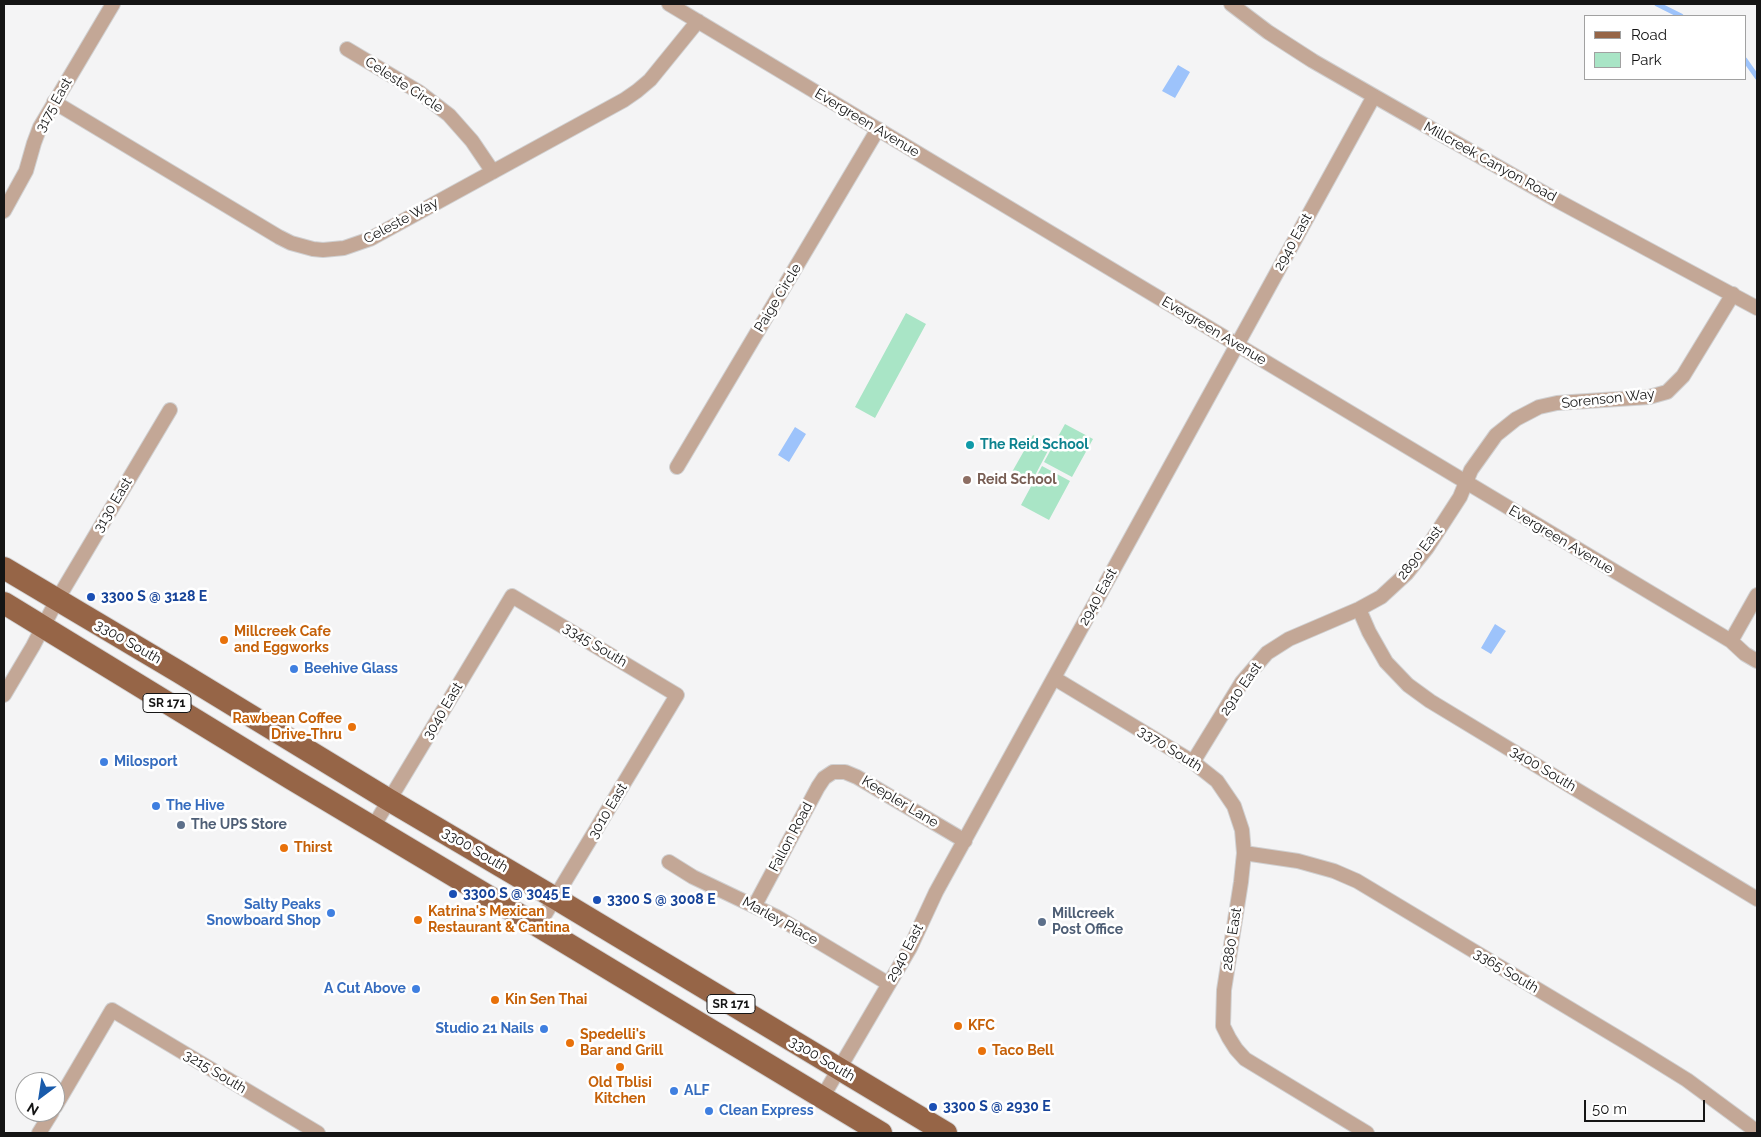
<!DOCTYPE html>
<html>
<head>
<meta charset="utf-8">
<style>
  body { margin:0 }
  #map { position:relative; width:1761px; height:1137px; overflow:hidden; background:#f4f4f5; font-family:Raleway,sans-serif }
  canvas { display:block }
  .frame { position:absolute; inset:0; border:5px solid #151515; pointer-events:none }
  .legend { position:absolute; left:1584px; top:15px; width:162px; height:65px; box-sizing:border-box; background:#fff; border:1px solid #a1a1a1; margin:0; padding:6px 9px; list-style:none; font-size:15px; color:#151515 }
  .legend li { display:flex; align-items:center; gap:10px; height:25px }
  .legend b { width:25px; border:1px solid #a1a1a1 }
  .north { position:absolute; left:15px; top:1072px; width:50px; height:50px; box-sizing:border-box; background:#fff; border:1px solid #a1a1a1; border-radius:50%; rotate:211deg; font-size:14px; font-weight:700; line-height:20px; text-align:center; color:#151515 }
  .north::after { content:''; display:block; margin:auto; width:18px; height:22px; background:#195bab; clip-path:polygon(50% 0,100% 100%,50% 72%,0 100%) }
  .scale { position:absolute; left:1584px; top:1100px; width:121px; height:22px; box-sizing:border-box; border:2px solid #151515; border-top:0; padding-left:6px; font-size:15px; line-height:18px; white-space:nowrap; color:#151515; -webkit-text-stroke:4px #fff; paint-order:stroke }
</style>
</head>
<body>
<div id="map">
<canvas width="1761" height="1137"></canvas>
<div class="frame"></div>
<ul class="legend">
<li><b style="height:6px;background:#966547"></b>Road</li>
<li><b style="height:14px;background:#a9e5c6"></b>Park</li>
</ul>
<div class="north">N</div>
<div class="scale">50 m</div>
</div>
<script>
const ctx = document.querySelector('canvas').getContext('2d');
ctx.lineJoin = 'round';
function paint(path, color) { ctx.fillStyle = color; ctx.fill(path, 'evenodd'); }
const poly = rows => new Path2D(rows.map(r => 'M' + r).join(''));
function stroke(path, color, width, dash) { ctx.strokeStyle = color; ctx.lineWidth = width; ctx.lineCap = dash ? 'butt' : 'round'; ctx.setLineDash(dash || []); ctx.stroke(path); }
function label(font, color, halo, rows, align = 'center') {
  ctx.font = font + ' Raleway,sans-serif'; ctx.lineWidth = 5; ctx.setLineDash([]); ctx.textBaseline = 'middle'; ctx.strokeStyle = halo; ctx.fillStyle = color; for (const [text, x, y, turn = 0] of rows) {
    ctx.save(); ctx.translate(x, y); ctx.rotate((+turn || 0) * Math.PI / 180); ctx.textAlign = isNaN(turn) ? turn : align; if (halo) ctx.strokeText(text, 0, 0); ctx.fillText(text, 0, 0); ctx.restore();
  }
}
paint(poly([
  [906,313,926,324,875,418,855,407],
  [1065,424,1093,439,1072,477,1044,462],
  [1033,435,1051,445,1031,483,1012,472],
  [1042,466,1070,481,1049,520,1021,505]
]), '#a9e5c6');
paint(poly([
  [1178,65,1190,72,1175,98,1162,91],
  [795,427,806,434,789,462,778,455],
  [1495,624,1506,631,1491,654,1481,648]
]), '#9dc3fb');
stroke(poly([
  [1657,4,1681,16],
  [1745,60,1757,77]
]), '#9dc3fb', 5);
const street = poly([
  [669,4,1731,641,1745,654,1757,661],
  [1231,4,1268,32,1313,61,1374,96,1558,201,1757,308],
  [347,49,419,92,449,115,472,141,493,172],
  [54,102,279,237,291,243,313,249,323,250,344,248,370,239,624,100,637,91,650,80,698,21],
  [4,211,26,171,34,143,40,127,113,4],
  [677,467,878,129],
  [1359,609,1369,632,1386,662,1408,685,1430,701,1757,899],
  [1731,641,1757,595],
  [1054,678,1193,762,1217,781,1234,806,1242,830,1244,853,1241,882,1224,990,1223,1026,1229,1038,1236,1049,1245,1059,1367,1133],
  [4,695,33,646,57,600,170,410],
  [1193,762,1242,682,1267,653,1289,639,1359,609,1381,597,1407,573,1427,548,1460,497,1471,470,1496,435,1516,419,1539,407,1557,403,1649,397,1667,392,1683,376,1733,294],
  [373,827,512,596,677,695,538,926],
  [1244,853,1298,861,1334,871,1357,881,1637,1049,1687,1080,1752,1128],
  [669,862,693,877,777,917,889,984],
  [755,905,818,787,824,778,833,772,845,772,857,777,965,841],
  [822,1098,910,948,936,892,1374,96],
  [55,1107,112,1010,318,1133],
  [39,1133,52,1112]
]);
const primary = poly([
  [4,568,179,672,389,800,555,898,946,1133],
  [4,603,292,779,538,926,881,1133]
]);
stroke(street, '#d0d0d1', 16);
stroke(primary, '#d0d0d1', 24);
stroke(street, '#c3a796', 14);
stroke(primary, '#966547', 22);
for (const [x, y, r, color] of [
  [970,445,5,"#0f9aa8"],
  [967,480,5,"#8d6e63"],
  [91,597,5,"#1a4fb4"],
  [224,640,5,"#e8710a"],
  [294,669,5,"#3f7fe0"],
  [352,727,5,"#e8710a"],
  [104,762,5,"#3f7fe0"],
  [156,806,5,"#3f7fe0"],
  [181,825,5,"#5c6f8a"],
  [284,848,5,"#e8710a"],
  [453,894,5,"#1a4fb4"],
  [597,900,5,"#1a4fb4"],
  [331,913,5,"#3f7fe0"],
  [418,920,5,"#e8710a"],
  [1042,922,5,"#5c6f8a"],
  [416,989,5,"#3f7fe0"],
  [495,1000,5,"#e8710a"],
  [958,1026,5,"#e8710a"],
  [544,1029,5,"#3f7fe0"],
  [570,1043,5,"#e8710a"],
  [982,1051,5,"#e8710a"],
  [620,1067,5,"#e8710a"],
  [674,1091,5,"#3f7fe0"],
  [933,1107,5,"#1a4fb4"],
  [709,1111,5,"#3f7fe0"]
]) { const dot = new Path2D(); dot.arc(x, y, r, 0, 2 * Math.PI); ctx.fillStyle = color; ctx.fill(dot); stroke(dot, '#fff', 2); }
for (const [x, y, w] of [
  [167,703,48],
  [731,1004,48]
]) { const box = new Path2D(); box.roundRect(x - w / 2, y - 9.5, w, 19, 4); ctx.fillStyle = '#fff'; ctx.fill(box); stroke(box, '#151515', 1); }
label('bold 12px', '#151515', null, [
  ["SR 171",167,703],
  ["SR 171",731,1004]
]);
label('14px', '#151515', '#fff', [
  ["Celeste Circle",404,85,33],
  ["3175 East",54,105,-61],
  ["Evergreen Avenue",867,123,31],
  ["Millcreek Canyon Road",1490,162,29],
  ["Celeste Way",401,221,-28],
  ["2940 East",1293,242,-61],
  ["Paige Circle",778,298,-59],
  ["Evergreen Avenue",1214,331,31],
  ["Sorenson Way",1608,399,-6],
  ["3130 East",113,505,-59],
  ["Evergreen Avenue",1561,540,31],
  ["2890 East",1420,553,-52],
  ["2940 East",1098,597,-61],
  ["3300 South",128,642,30],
  ["3345 South",595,645,31],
  ["2910 East",1241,689,-55],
  ["3040 East",443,711,-59],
  ["3370 South",1170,749,32],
  ["3400 South",1543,769,31],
  ["Keepler Lane",900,802,31],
  ["3010 East",608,811,-59],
  ["Fallon Road",791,837,-62],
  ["3300 South",475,850,31],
  ["Marley Place",780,921,29],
  ["2880 East",1232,939,-81],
  ["2940 East",905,953,-62],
  ["3365 South",1506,971,31],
  ["3300 South",822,1059,31],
  ["3215 South",215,1072,31]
]);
label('bold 14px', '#0d838f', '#fff', [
  ["The Reid School",980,445]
], 'left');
label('bold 14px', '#785e54', '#fff', [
  ["Reid School",977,480]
], 'left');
label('bold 14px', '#164399', '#fff', [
  ["3300 S @ 3128 E",101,597],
  ["3300 S @ 3045 E",463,894],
  ["3300 S @ 3008 E",607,900],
  ["3300 S @ 2930 E",943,1107]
], 'left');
label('bold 14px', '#c56008', '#fff', [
  ["Millcreek Cafe",234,632],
  ["and Eggworks",234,648],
  ["Rawbean Coffee",342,719,"right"],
  ["Drive-Thru",342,735,"right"],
  ["Thirst",294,848],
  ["Katrina's Mexican",428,912],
  ["Restaurant & Cantina",428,928],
  ["Kin Sen Thai",505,1000],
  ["KFC",968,1026],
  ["Spedelli's",580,1035],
  ["Bar and Grill",580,1051],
  ["Taco Bell",992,1051],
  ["Old Tblisi",620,1083,"center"],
  ["Kitchen",620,1099,"center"]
], 'left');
label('bold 14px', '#366cbe', '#fff', [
  ["Beehive Glass",304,669],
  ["Milosport",114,762],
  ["The Hive",166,806],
  ["Salty Peaks",321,905,"right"],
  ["Snowboard Shop",321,921,"right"],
  ["A Cut Above",406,989,"right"],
  ["Studio 21 Nails",534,1029,"right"],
  ["ALF",684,1091],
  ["Clean Express",719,1111]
], 'left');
label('bold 14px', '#4e5e75', '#fff', [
  ["The UPS Store",191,825],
  ["Millcreek",1052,914],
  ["Post Office",1052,930]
], 'left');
</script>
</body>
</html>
